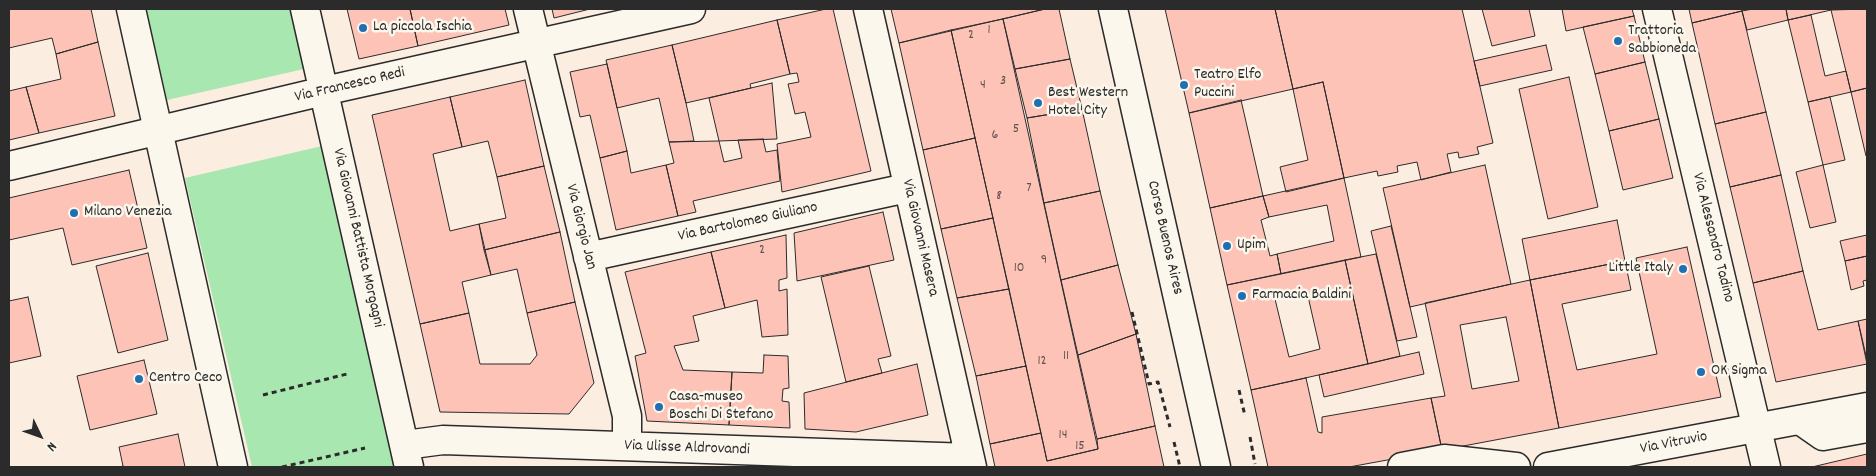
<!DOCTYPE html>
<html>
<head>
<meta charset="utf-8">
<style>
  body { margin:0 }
  #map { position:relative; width:1876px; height:476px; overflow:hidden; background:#fcede1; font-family:Dekko,sans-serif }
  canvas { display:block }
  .frame { position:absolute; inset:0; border:10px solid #2b2b2b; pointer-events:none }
  .north { position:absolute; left:15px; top:411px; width:50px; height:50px; -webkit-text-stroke:4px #fbf7ec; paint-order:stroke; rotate:132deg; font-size:14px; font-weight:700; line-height:20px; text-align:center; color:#2b2b2b }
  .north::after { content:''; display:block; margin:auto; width:18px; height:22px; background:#2b2b2b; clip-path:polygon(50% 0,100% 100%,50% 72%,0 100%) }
</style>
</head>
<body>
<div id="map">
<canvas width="1876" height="476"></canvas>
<div class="frame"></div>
<div class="north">N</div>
</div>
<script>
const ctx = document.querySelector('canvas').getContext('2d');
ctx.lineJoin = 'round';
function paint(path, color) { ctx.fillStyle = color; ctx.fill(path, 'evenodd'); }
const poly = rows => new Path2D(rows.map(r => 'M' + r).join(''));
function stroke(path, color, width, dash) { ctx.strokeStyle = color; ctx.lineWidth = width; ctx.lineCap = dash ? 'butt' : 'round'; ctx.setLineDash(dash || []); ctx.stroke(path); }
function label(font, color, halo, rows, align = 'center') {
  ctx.font = font + ' Dekko,sans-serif'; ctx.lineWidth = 5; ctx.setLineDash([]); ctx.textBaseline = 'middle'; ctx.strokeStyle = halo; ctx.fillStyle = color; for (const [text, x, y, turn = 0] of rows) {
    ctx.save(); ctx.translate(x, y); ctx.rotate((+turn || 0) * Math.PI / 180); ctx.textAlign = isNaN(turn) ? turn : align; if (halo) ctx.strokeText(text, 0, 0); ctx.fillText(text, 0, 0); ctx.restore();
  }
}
paint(poly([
  [146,9,290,9,304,69,167,100],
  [322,146,396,467,252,467,185,178]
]), '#a8e7af');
const building = poly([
  [9,9,91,9,98,42,56,54,52,38,9,48,9,9],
  [347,9,410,9,418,46,359,59,347,9],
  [410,9,505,9,509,25,418,46,410,9],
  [552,9,590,9,554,18,552,9],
  [826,9,833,9,871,171,782,192,777,144,811,137,805,112,795,114,788,84,799,82,797,73,790,74,777,20,826,9],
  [891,9,1045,9,899,43,891,9],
  [1045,9,1059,9,1070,59,1015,69,1003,19,1045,9],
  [1165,9,1275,9,1293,89,1189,113,1165,9],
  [1275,9,1462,9,1493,143,1477,147,1479,154,1459,158,1458,152,1447,154,1451,172,1421,180,1417,162,1397,166,1398,172,1378,176,1377,171,1344,178,1323,82,1293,89,1275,9],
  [1482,9,1529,9,1535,36,1492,46,1482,9],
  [1562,9,1632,9,1634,16,1566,31,1562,9],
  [1689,9,1742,9,1742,11,1692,23,1689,9],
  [1753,9,1786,9,1788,20,1747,30,1742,11,1753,9],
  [1786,9,1831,9,1831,10,1788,20,1786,9],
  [1867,9,1867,88,1851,92,1831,10,1867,9],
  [1742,11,1766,112,1715,124,1692,23,1742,11],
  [1811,15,1825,76,1846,71,1851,92,1808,102,1788,20,1811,15],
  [1634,16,1645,62,1595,74,1583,27,1634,16],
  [1003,19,1098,449,1047,461,951,30,1003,19],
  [777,20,790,74,750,84,751,88,686,103,672,45,777,20],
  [951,30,975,138,923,150,899,43,951,30],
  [98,42,115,116,39,133,26,87,61,79,56,54,98,42],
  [672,45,686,103,694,141,669,142,659,98,617,108,606,60,672,45],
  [1546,45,1552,70,1480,86,1474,61,1546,45],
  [1070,59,1082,109,1027,118,1015,69,1070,59],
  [1645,62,1659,119,1609,131,1595,74,1645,62],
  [607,64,627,151,600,158,590,115,580,117,570,72,607,64],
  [1569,77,1598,207,1548,219,1519,89,1569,77],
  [525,80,544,166,497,177,488,141,462,147,450,97,525,80],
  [1323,82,1344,178,1286,192,1280,167,1308,160,1293,89,1323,82],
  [772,83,777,139,719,141,709,98,772,83],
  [26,87,39,133,9,140,9,91,26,87],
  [1867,88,1867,155,1866,156,1851,92,1867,88],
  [450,97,462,147,433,154,450,231,479,224,491,275,462,282,469,313,420,324,372,115,450,97],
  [1830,97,1845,160,1823,165,1808,102,1830,97],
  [1241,100,1263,196,1210,208,1189,113,1241,100],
  [1082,109,1100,191,1044,203,1027,118,1082,109],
  [1766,112,1781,175,1730,187,1715,124,1766,112],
  [1659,119,1673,178,1623,190,1609,131,1659,119],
  [975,138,993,218,941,229,923,150,975,138],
  [763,139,766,152,777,150,780,181,693,201,696,212,678,216,666,165,674,163,669,142,719,141,724,162,742,158,738,140,763,139],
  [627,151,631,173,666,165,678,216,616,230,600,158,627,151],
  [1485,165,1511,284,1410,307,1383,188,1485,165],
  [1823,165,1836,222,1810,228,1796,172,1823,165],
  [544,166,560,232,484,250,479,224,506,218,497,177,544,166],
  [129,170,147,248,72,265,63,228,9,240,9,198,129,170],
  [1781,175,1803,271,1753,283,1730,187,1781,175],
  [1344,178,1361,257,1281,274,1277,254,1334,241,1327,205,1269,217,1263,196,1344,178],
  [1100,191,1118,265,1061,280,1044,203,1100,191],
  [1263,196,1269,217,1261,220,1270,256,1277,254,1281,274,1227,285,1210,208,1263,196],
  [883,212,894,260,797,281,794,233,883,212],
  [993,218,1009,289,957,298,941,229,993,218],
  [1617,220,1625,261,1530,280,1522,239,1617,220],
  [1391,226,1417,337,1397,341,1371,231,1391,226],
  [560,232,575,302,527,313,517,269,491,275,484,250,560,232],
  [786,235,787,278,779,280,779,291,787,289,788,335,762,337,757,300,725,308,711,252,786,235],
  [1867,235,1867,256,1845,261,1840,241,1867,235],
  [1687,247,1721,397,1559,428,1530,280,1625,261,1631,290,1562,304,1577,370,1657,354,1636,258,1687,247],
  [711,252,725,308,693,316,699,341,674,346,683,370,732,372,729,425,647,421,635,356,646,353,625,272,711,252],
  [148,253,168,340,118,353,96,266,148,253],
  [1376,254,1400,356,1368,364,1345,260,1376,254],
  [1867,256,1867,280,1863,281,1864,286,1851,290,1845,261,1867,256],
  [1345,260,1368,364,1251,390,1227,285,1345,260],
  [1307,292,1320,349,1289,357,1275,299,1307,292],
  [1118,265,1136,334,1078,355,1061,280,1118,265],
  [869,266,891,356,878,359,882,373,846,382,821,277,869,266],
  [1803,271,1818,330,1858,321,1867,364,1776,382,1753,283,1803,271],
  [1530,280,1559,428,1442,450,1431,398,1445,396,1425,303,1530,280],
  [1506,317,1519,381,1472,389,1460,325,1506,317],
  [1009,289,1026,366,976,376,957,298,1009,289],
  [28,297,41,356,9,363,9,301,28,297],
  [575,302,594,383,569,414,440,412,420,324,469,313,480,364,530,364,537,355,527,313,575,302],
  [1867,319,1867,360,1858,321,1867,319],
  [1136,334,1155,426,1097,439,1078,355,1136,334],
  [1419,352,1424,374,1324,397,1319,375,1419,352],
  [764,355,788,356,789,388,783,389,782,401,789,402,790,428,729,425,732,372,763,373,764,355],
  [144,360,157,414,90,430,77,376,144,360],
  [917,364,928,415,856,432,805,429,804,393,917,364],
  [1026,366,1041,433,990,444,976,376,1026,366],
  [1306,378,1318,432,1322,433,1322,417,1431,398,1442,450,1349,467,1268,467,1251,390,1306,378],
  [1155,426,1164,467,995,467,990,444,1041,433,1047,461,1098,449,1097,439,1155,426],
  [178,434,185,467,119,467,123,466,119,447,178,434],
  [1867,454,1867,467,1812,467,1867,454]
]);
paint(building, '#fec3b7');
stroke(building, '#2b2b2b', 1);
const minor = poly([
  [131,9,233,467],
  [305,9,409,467],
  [528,9,627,416,627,446],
  [868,9,972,467],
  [1657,9,1766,467],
  [9,166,324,91,691,9],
  [588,257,907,188],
  [1800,420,1823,436,1867,428],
  [405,445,443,440,970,458],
  [1402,467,1444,459,1516,467],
  [1548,467,1867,407]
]);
const major = poly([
  [1113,9,1216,467]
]);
stroke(minor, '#2b2b2b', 31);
stroke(major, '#2b2b2b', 31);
stroke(poly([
  [1132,312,1149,384,1158,382,1170,427],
  [1239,390,1245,416],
  [263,395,347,374],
  [1250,437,1255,464],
  [1174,442,1180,467],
  [282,467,365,448]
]), '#2b2b2b', 3, [5, 4]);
stroke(minor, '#fbf7ec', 28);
stroke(major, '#fbf7ec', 28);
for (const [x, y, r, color] of [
  [363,28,5,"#1f6fb2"],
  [1618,41,5,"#1f6fb2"],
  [1184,85,5,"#1f6fb2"],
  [1038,103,5,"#1f6fb2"],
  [74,213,5,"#1f6fb2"],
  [1227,246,5,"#1f6fb2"],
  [1683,269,5,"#1f6fb2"],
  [1242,296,5,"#1f6fb2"],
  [1701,372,5,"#1f6fb2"],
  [139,379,5,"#1f6fb2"],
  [659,407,5,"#1f6fb2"]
]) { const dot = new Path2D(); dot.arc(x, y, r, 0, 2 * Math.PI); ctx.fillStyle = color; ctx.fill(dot); stroke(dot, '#fbf7ec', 2); }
label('14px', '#60514e', null, [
  ["1",989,31],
  ["2",971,36],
  ["3",1003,82],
  ["4",983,86],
  ["5",1016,130],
  ["6",995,136],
  ["7",1029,189],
  ["8",999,197],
  ["2",762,251],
  ["9",1044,261],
  ["10",1019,269],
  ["11",1066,357],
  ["12",1042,362],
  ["14",1063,436],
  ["15",1080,447]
]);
label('16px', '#2b2b2b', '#fbf7ec', [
  ["La piccola Ischia",373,28],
  ["Trattoria",1628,32],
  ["Sabbioneda",1628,50],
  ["Teatro Elfo",1194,76],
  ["Puccini",1194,94],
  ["Best Western",1048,94],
  ["Hotel City",1048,112],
  ["Milano Venezia",84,213],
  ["Upim",1237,246],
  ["Little Italy",1673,269,"right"],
  ["Farmacia Baldini",1252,296],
  ["OK Sigma",1711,372],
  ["Centro Ceco",149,379],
  ["Casa-museo",669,398],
  ["Boschi Di Stefano",669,416]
], 'left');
label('16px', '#2b2b2b', '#fbf7ec', [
  ["Via Francesco Redi",350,86,-13],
  ["Via Bartolomeo Giuliano",748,223,-12],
  ["Via Giorgio Jan",580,227,76],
  ["Via Giovanni Battista Morgagni",357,238,77],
  ["Via Giovanni Masera",919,238,77],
  ["Corso Buenos Aires",1164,238,77],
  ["Via Alessandro Tadino",1712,238,76],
  ["Via Vitruvio",1674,444,-11],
  ["Via Ulisse Aldrovandi",687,449,2]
]);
</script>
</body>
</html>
